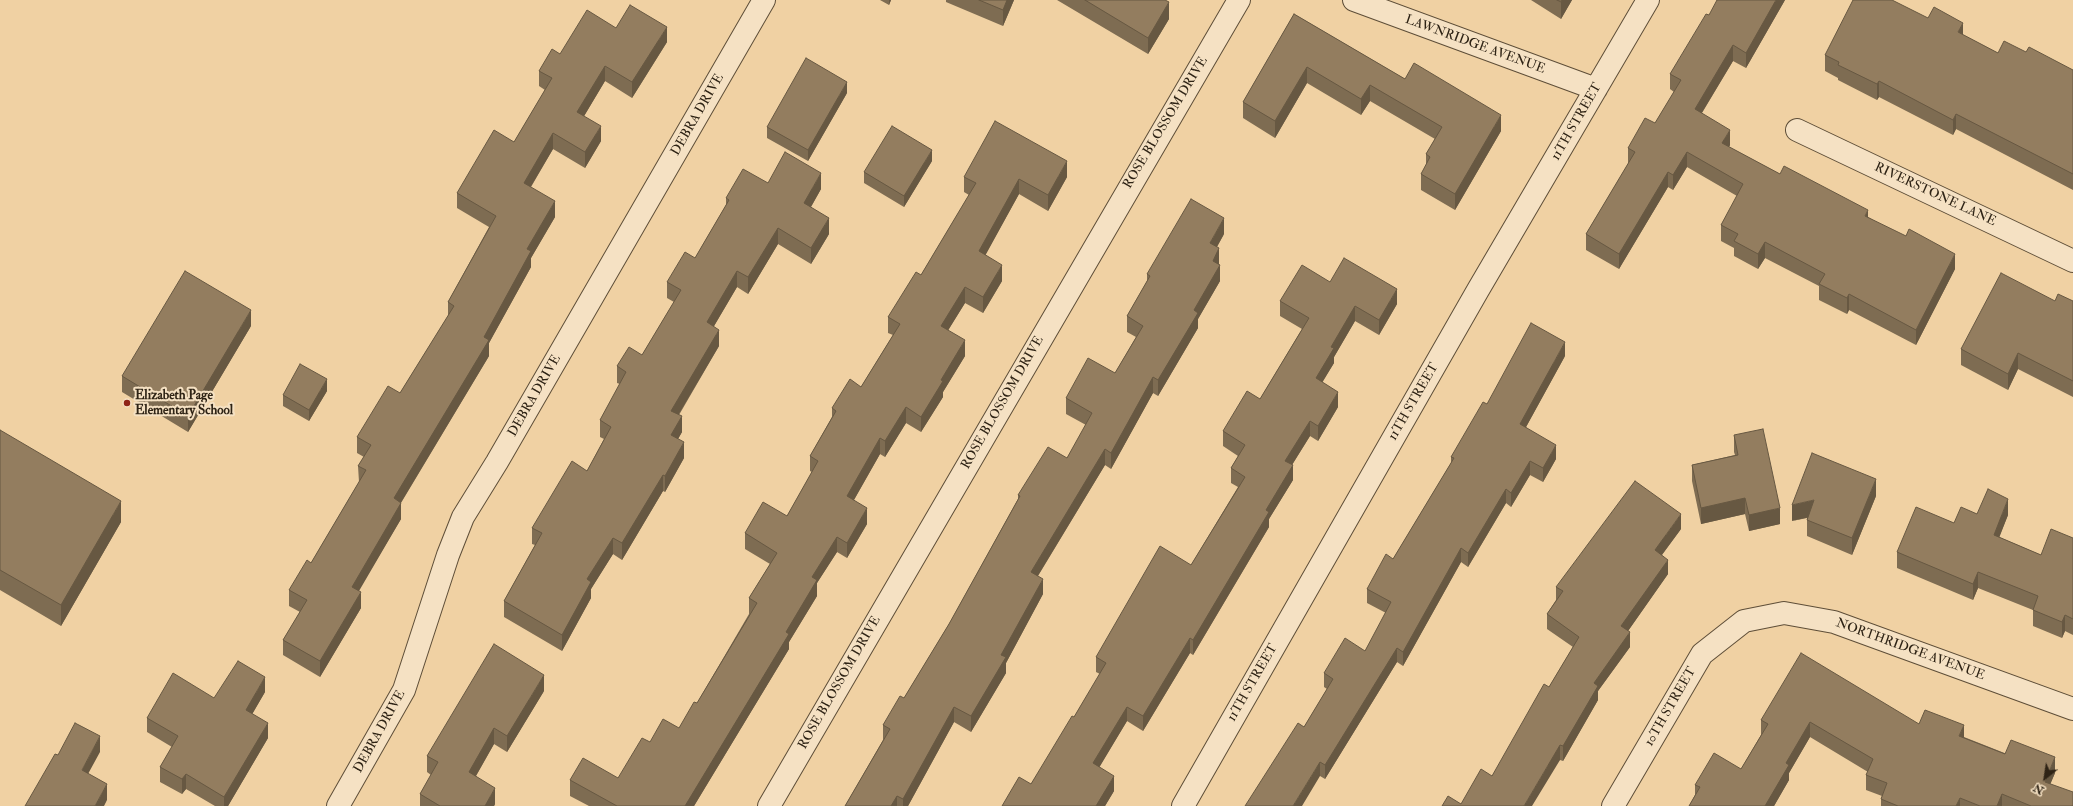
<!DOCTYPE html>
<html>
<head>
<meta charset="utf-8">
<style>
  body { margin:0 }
  #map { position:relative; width:2073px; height:806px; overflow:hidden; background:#f0d1a3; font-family:"IM FELL Double Pica",serif }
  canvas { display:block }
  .north { position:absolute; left:2025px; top:758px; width:40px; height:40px; -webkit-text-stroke:3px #f5e1c3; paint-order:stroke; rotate:210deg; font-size:11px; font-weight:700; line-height:16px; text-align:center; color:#2e2315 }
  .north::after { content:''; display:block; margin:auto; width:14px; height:18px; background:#2e2315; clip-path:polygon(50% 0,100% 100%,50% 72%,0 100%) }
</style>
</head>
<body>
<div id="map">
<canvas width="2073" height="806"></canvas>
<div class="north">N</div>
</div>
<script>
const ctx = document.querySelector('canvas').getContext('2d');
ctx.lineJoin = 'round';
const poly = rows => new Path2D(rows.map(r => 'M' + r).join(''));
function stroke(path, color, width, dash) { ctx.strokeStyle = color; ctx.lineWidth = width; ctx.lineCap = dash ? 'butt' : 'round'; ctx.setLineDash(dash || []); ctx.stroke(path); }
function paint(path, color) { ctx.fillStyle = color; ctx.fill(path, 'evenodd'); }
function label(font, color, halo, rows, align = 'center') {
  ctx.font = font + ' "IM FELL Double Pica",serif'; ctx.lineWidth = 4; ctx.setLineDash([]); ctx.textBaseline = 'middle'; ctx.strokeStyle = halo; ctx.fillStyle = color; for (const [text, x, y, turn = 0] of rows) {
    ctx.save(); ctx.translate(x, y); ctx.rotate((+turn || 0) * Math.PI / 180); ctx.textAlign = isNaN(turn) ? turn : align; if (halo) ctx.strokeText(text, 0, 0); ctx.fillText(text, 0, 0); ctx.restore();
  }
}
const minor = poly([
  [1354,0,1596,89],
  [1797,130,2073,261],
  [338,806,404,690,448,555,463,517,497,462,764,0],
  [769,806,1239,0],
  [1183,806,1478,290,1648,0],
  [1613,806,1702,654,1744,621,1784,613,1834,622,2073,709]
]);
stroke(minor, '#5e4e38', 24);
stroke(minor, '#f5e1c3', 22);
paint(poly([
  [880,0,891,0,889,5],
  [946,0,1014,0,1003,26,946,2],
  [1057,0,1165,0,1169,19,1148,54],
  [1531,0,1572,0,1561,19],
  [1785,0,1746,68,1733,61,1702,113,1730,145,1729,147,1780,174,1868,217,1955,269,1916,345,1849,310,1847,314,1819,300,1819,286,1765,258,1758,269,1734,256,1734,248,1721,241,1721,225,1737,196,1687,167,1673,190,1668,187,1619,269,1586,250,1586,234,1628,164,1628,148,1655,123,1674,92,1670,89,1670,74,1709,15],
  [1294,14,1405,79,1501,131,1455,210,1421,190,1421,174,1426,166,1426,154,1435,139,1370,101,1361,115,1307,83,1275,138,1243,118,1243,102],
  [1928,18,1963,35,1998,53,2026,52,2073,70,2073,190,1956,129,1953,135,1879,97,1877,100,1838,80,1838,78,1825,71,1825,55],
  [616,28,667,42,632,98,605,81,584,116,601,141,585,168,553,149,531,187,555,217,531,258,531,267,489,343,489,356,401,503,401,519,358,591,361,608,320,677,283,655,283,640,300,612,289,606,289,590,311,563,359,482,358,466,364,457,357,453,357,437,400,393,448,316,448,302,489,227,457,208,457,193,514,142,545,90,539,86,539,71,560,54],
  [847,93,808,161,767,138,767,127],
  [932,161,904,207,864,183,864,172],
  [964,177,1067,177,1048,211,1019,194,985,255,1002,281,983,313,965,303,948,330,965,356,943,392,943,397,921,432,906,423,885,457,880,454,854,500,867,524,847,558,837,552,817,583,817,596,789,642,789,649,694,806,589,806,570,796,570,780,618,778,650,742,679,728,697,703,749,614,749,598,770,564,745,549,745,533,787,516,812,472,810,471,810,456,832,417,832,408,861,387,893,335,888,333,888,317,921,275,969,195,964,192],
  [768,183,821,189,811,207,829,234,811,264,778,244,748,294,737,287,714,326,719,346,679,415,682,432,678,439,684,458,665,492,663,491,622,560,613,554,591,589,591,598,562,651,504,617,504,601,535,545,532,544,532,528,587,471,604,439,600,437,600,420,620,384,617,383,617,366,642,355,674,302,667,298,667,282,695,258,726,205,726,198],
  [1224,234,1217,247,1219,264,1220,281,1198,319,1198,328,1158,396,1153,393,1111,469,1105,465,1038,576,1043,594,1006,663,1006,673,971,732,954,722,908,806,845,806,883,740,883,725,904,698,949,624,1018,499,1018,495,1067,458,1086,425,1066,414,1066,398,1115,373,1136,337,1127,332,1127,316,1147,281,1147,274],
  [1330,282,1397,304,1379,335,1355,321,1334,357,1334,363,1322,382,1338,407,1318,441,1310,436,1292,465,1293,480,1269,519,1269,527,1193,655,1190,653,1143,731,1127,721,1099,767,1114,791,1105,806,1002,806,1031,784,1074,717,1100,674,1096,672,1096,657,1191,565,1238,487,1231,483,1231,468,1238,456,1223,446,1223,431,1260,399,1302,329,1280,316,1280,301],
  [2073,301,2073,397,2018,369,2008,390,1961,365,1961,349],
  [251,326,188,432,122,392,122,376],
  [1565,356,1526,427,1556,459,1543,482,1530,475,1511,507,1506,503,1468,567,1461,562,1403,666,1397,662,1325,779,1320,776,1304,727,1327,689,1324,687,1324,673,1365,651,1386,613,1367,603,1367,589,1393,559,1451,463,1451,457,1487,404],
  [327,391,309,421,283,406,283,395],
  [0,430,121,522,61,626,0,590],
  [1734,435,1780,524,1749,531,1745,514,1701,524,1692,481,1692,465,1735,455,1734,452],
  [1876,496,1852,555,1807,536,1807,518,1792,521],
  [1977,514,2008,515,1999,537,2041,555,2073,538,2073,635,2065,631,2062,638,2033,626,2033,610,1978,588,1973,600,1897,568,1897,552,1954,523],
  [1681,529,1662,555,1668,574,1628,631,1630,647,1598,691,1598,700,1563,761,1560,760,1461,804,1492,776,1549,687,1573,647,1547,629,1547,614,1556,600,1556,587],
  [544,691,507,752,494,744,476,776,495,804,494,806,420,806,420,794,431,775,427,772,427,756],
  [265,692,252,714,268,738,228,806,215,806,186,789,182,794,160,782,160,767,172,747,147,732,147,718,214,698],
  [1761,720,1919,724,1964,737,2055,773,2050,784,2073,806,1881,806,1881,799,1882,796,1866,790,1866,775,1868,772,1810,737,1789,773,1789,780,1774,806,1689,806,1695,795,1695,785,1741,769,1761,735]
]), '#7e6c52');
paint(poly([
  [889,0,891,0,889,5],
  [1007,0,1014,0,1003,26,1003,10],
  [1562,0,1572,0,1561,19,1561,2],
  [1776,0,1785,0,1746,68,1746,53],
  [1169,2,1169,19,1148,54,1148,38],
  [1963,23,1963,38,1958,32],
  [667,27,667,42,632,98,632,82],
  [1733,45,1733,61,1695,124,1695,109],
  [605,66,605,81,577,128,577,112],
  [1307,67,1307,83,1275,138,1275,121],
  [1879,81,1879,97,1877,100,1877,84],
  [847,82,847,93,808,161,808,150],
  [1370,85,1370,101,1361,115,1361,99],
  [1956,114,1956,129,1953,135,1953,120],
  [1501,115,1501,131,1455,210,1455,194],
  [601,126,601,141,585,168,585,152],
  [1730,130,1730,145,1722,159,1722,143],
  [553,133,553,149,524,198,524,183],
  [932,150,932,161,904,207,904,196],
  [1687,152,1687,167,1673,190,1673,175],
  [1067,161,1067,177,1048,211,1048,195],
  [1668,172,1668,187,1619,269,1619,254],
  [821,173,821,189,804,219,804,203],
  [1019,179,1019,194,979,267,979,251],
  [555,201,555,217,531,258,531,267,489,343,489,356,394,514,394,498,527,249],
  [1868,210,1868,225,1865,216],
  [829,218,829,234,811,264,811,248],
  [1224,218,1224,234,1210,259,1210,243],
  [778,228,778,244,748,294,748,277],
  [1765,242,1765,258,1758,269,1758,254],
  [1219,248,1219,264,1213,276,1213,261],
  [1955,254,1955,269,1916,345,1916,330],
  [1002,265,1002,281,983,313,983,297],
  [1220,265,1220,281,1198,319,1198,328,1158,396,1158,380,1194,310],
  [737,271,737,287,707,338,707,322],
  [965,287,965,303,941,342,941,326],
  [1397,289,1397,304,1379,335,1379,320],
  [1849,294,1849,310,1847,314,1847,298],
  [1355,306,1355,321,1334,357,1334,363,1316,393,1316,378,1331,347],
  [251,310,251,326,188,432,188,416],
  [719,330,719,346,671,427,671,411],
  [965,340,965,356,943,392,943,397,921,432,921,417,941,380],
  [1565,342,1565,356,1520,438,1520,424],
  [2018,353,2018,369,2008,390,2008,374],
  [1153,377,1153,393,1111,469,1111,453],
  [327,379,327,391,309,421,309,410],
  [1338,392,1338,407,1318,441,1318,426],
  [906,407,906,423,885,457,885,441],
  [682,416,682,432,671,451,671,435],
  [1310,421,1310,436,1285,476,1285,461],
  [880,438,880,454,847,512,847,496],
  [684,442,684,458,665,492,665,476],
  [1556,445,1556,459,1543,482,1543,468],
  [1105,449,1105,465,1031,587,1031,572],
  [1530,461,1530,475,1511,507,1511,493],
  [1293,465,1293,480,1269,519,1269,527,1193,655,1193,640,1266,510],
  [663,475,663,491,622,560,622,543],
  [1876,479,1876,496,1852,555,1852,538],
  [1506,489,1506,503,1468,567,1468,553],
  [1745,498,1745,514,1701,524,1701,508],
  [2008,499,2008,515,1994,551,1994,535],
  [1814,500,1814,516,1792,521,1792,505],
  [121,501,121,522,61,626,61,605],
  [401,503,401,519,352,603,352,587],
  [867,508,867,524,847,558,847,543],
  [1780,508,1780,524,1749,531,1749,515],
  [1681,514,1681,529,1655,564,1655,550],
  [837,537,837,552,817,583,817,596,789,642,789,649,694,806,685,806,786,632,812,577],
  [613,538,613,554,591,589,591,598,562,651,562,635,587,579],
  [1461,548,1461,562,1403,666,1403,652],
  [1668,560,1668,574,1621,641,1621,626],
  [1978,572,1978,588,1973,600,1973,584],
  [1043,579,1043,594,1006,663,1006,673,971,732,971,716,1001,655],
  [361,592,361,608,320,677,320,661],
  [2065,615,2065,631,2062,638,2062,622],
  [1630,632,1630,647,1598,691,1598,700,1563,761,1563,746,1594,683],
  [1190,638,1190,653,1143,731,1143,716],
  [1397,648,1397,662,1325,779,1325,765],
  [544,675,544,691,507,752,507,736],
  [265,677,265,692,246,725,246,710],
  [954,707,954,722,908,806,903,806,903,799],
  [1127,707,1127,721,1093,778,1093,763],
  [1810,722,1810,737,1789,773,1789,780,1774,806,1765,806,1786,763],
  [268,723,268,738,228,806,224,806,224,797],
  [1964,725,1964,740,1959,736],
  [494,728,494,744,469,788,469,772],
  [100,736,100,752,82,785,82,770],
  [1560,745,1560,760,1532,806,1524,806],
  [2055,757,2055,773,2045,797,2045,782],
  [1320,762,1320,776,1302,806,1293,806],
  [186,774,186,789,182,794,182,779],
  [1114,776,1114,791,1105,806,1096,806],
  [107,784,107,800,104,806,95,806],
  [495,788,495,804,494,806,485,806],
  [2002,794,2002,806,1997,806],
  [897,796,897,806,891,806],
  [1960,798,1960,806,1956,806]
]), '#675842');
const building = poly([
  [979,0,1007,0,1003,10,979,0],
  [1085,0,1165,0,1169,2,1148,38,1085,0],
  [1557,0,1562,0,1561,2,1557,0],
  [1717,0,1776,0,1746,53,1733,45,1695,109,1730,130,1722,143,1780,174,1784,166,1868,210,1865,216,1906,236,1909,229,1955,254,1916,330,1849,294,1847,298,1819,284,1825,274,1765,242,1758,254,1734,241,1738,234,1721,225,1743,184,1687,152,1673,175,1668,172,1619,254,1586,234,1635,152,1628,148,1645,118,1655,123,1681,80,1670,74,1706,14,1709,15,1717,0],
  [1853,0,1892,0,1928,18,1934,7,1963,23,1958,32,1998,53,2004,41,2026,52,2029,47,2073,70,2073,174,1956,114,1953,120,1879,81,1877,84,1838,65,1839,62,1825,55,1853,0],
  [630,5,667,27,632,82,605,66,577,112,601,126,585,152,553,133,524,183,555,201,527,249,531,251,484,337,489,340,394,498,401,503,352,587,361,592,320,661,283,640,307,600,289,590,307,560,311,563,366,470,358,466,371,445,357,437,388,386,400,393,454,306,448,302,496,216,457,193,494,130,514,142,552,78,539,71,552,49,560,54,587,10,616,28,630,5],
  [1294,14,1405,79,1414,63,1501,115,1455,194,1421,174,1430,157,1426,154,1442,127,1370,85,1361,99,1307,67,1275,121,1243,102,1294,14],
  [806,58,847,82,808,150,767,127,806,58],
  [995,121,1067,161,1048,195,1019,179,979,251,1002,265,983,297,965,287,941,326,965,340,941,380,943,381,921,417,906,407,885,441,880,438,847,496,867,508,847,543,837,537,812,577,817,580,786,632,789,634,685,806,617,806,570,780,583,758,618,778,642,738,650,742,663,719,679,728,694,702,697,703,757,603,749,598,777,553,745,533,763,502,787,516,818,461,810,456,836,411,832,408,850,379,861,387,900,324,888,317,916,272,921,275,976,183,964,177,995,121],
  [892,126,932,150,904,196,864,172,892,126],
  [785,152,821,173,804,203,829,218,811,248,778,228,748,277,737,271,707,322,719,330,671,411,682,416,671,435,684,442,665,476,663,475,622,543,613,538,587,579,591,582,562,635,504,601,542,533,532,528,572,461,587,471,611,427,600,420,626,372,617,366,629,347,642,355,681,290,667,282,685,252,695,258,729,200,726,198,743,169,768,183,785,152],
  [1191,199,1224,218,1210,243,1219,248,1213,261,1220,265,1194,310,1198,313,1158,380,1153,377,1111,453,1105,449,1031,572,1043,579,1001,655,1006,657,971,716,954,707,903,799,897,796,891,806,845,806,890,729,883,725,900,696,904,698,949,624,1020,496,1018,495,1048,447,1067,458,1092,413,1066,398,1088,358,1115,373,1143,326,1127,316,1150,276,1147,274,1191,199],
  [1344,258,1397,289,1379,320,1355,306,1331,347,1334,348,1316,378,1338,392,1318,426,1310,421,1285,461,1293,465,1266,510,1269,512,1193,640,1190,638,1143,716,1127,707,1093,763,1114,776,1096,806,1002,806,1019,777,1031,784,1072,716,1074,717,1106,663,1096,657,1160,546,1191,565,1245,477,1231,468,1245,445,1223,431,1247,391,1260,399,1309,318,1280,301,1302,265,1330,282,1344,258],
  [185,271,251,310,188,416,122,376,185,271],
  [2001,273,2055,301,2058,294,2073,301,2073,381,2018,353,2008,374,1961,349,2001,273],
  [1531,323,1565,342,1520,424,1556,445,1543,468,1530,461,1511,493,1506,489,1468,553,1461,548,1403,652,1397,648,1325,765,1320,762,1293,806,1245,806,1298,723,1304,727,1333,679,1324,673,1345,638,1365,651,1391,602,1367,589,1386,554,1393,559,1454,458,1451,457,1483,402,1487,404,1531,323],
  [300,364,327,379,309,410,283,395,300,364],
  [1763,429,1780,508,1749,515,1745,498,1701,508,1692,465,1738,455,1734,435,1763,429],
  [0,430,121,501,61,605,0,570,0,430],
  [1812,453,1876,479,1852,538,1807,520,1814,500,1792,505,1812,453],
  [1635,481,1681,514,1655,550,1668,560,1621,626,1630,632,1594,683,1598,686,1563,746,1560,745,1524,806,1442,806,1448,796,1461,804,1481,769,1492,776,1544,684,1549,687,1579,637,1547,614,1563,591,1556,587,1635,481],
  [1988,489,2008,499,1994,535,2041,555,2051,529,2073,538,2073,619,2065,615,2062,622,2033,610,2038,596,1978,572,1973,584,1897,552,1916,507,1954,523,1961,507,1977,514,1988,489],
  [494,644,544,675,507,736,494,728,469,772,495,788,485,806,440,806,420,794,438,762,427,756,494,644],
  [1801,653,1919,724,1925,710,1964,725,1959,736,2005,754,2011,740,2055,757,2045,782,2073,792,2073,806,2031,806,2002,794,1997,806,1980,806,1960,798,1956,806,1898,806,1881,799,1887,783,1866,775,1873,759,1810,722,1786,763,1789,765,1765,806,1689,806,1700,787,1695,785,1714,753,1741,769,1768,724,1761,720,1801,653],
  [238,661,265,677,246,710,268,723,224,797,186,774,182,779,160,767,178,736,147,718,173,673,214,698,238,661],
  [75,723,100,736,82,770,107,784,95,806,25,806,55,754,58,755,75,723]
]);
paint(building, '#937d5f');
stroke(building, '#675842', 1);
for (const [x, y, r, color] of [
  [127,403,4,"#8f2418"]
]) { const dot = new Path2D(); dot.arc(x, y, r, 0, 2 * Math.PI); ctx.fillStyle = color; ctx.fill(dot); stroke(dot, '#f5e1c3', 1.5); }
label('13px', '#2e2315', '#f5e1c3', [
  ["LAWNRIDGE AVENUE",1475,45,20],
  ["DEBRA DRIVE",698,115,-60],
  ["11TH STREET",1577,122,-60],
  ["ROSE BLOSSOM DRIVE",1166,123,-59],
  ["RIVERSTONE LANE",1935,195,25],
  ["DEBRA DRIVE",535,396,-60],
  ["11TH STREET",1414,402,-60],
  ["ROSE BLOSSOM DRIVE",1003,403,-60],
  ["NORTHRIDGE AVENUE",1910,650,20],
  ["ROSE BLOSSOM DRIVE",840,683,-60],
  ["11TH STREET",1253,683,-60],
  ["10TH STREET",1671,707,-60],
  ["DEBRA DRIVE",380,732,-61]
]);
label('bold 13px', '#2e2315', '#f5e1c3', [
  ["Elizabeth Page",135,396],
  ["Elementary School",135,411]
], 'left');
</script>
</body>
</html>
